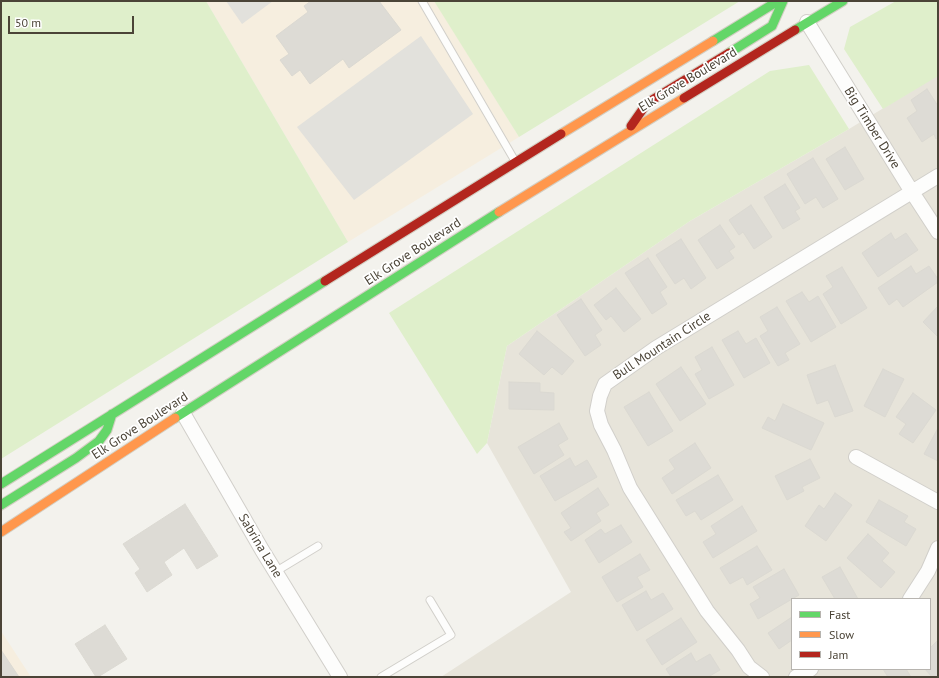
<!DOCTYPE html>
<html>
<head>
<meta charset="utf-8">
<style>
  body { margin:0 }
  #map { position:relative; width:939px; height:678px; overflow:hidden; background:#f3f2ed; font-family:"PT Sans",sans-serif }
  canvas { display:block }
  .frame { position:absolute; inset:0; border:2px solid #4b4437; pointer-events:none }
  .legend { position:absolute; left:791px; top:598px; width:140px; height:72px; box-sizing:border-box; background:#fff; border:1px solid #b7b4af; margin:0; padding:5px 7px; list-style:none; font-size:12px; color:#4b4437 }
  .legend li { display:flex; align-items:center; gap:8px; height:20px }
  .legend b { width:20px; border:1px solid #b7b4af }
  .scale { position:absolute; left:8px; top:16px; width:126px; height:18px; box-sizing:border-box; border:2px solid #4b4437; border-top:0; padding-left:5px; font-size:12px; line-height:14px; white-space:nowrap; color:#4b4437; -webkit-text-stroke:3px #fff; paint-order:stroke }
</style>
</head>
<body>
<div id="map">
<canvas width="939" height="678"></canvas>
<div class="frame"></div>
<ul class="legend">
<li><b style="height:5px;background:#63d668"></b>Fast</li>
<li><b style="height:5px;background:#ff974d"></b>Slow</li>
<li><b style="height:5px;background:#b3261e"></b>Jam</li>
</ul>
<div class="scale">50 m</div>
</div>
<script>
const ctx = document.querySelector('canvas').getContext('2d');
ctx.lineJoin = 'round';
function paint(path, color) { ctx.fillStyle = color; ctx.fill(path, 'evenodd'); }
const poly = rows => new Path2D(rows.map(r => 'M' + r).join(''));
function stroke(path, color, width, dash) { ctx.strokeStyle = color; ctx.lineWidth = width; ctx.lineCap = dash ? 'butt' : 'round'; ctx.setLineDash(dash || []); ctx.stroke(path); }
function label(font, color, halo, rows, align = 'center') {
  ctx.font = font + ' "PT Sans",sans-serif'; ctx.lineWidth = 3.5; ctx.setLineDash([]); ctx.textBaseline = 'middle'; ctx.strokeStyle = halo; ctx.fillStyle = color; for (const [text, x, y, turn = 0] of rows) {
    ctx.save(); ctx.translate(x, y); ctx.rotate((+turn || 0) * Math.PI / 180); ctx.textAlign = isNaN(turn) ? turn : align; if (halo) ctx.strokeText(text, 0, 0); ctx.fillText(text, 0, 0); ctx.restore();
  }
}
paint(poly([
  [938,75,938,677,441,677,571,592,487,443,507,346,690,221,849,129],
  [792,599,930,599,930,669,792,669]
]), '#e7e4da');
paint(poly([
  [206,1,435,1,519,137,348,242],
  [1,631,31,677,1,677]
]), '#f6eedf');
paint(poly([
  [1,1,206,1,348,242,1,459],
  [434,1,740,1,519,137],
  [896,1,938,1,938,76,883,109,844,49,850,27],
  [809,65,849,129,690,221,507,346,487,443,477,454,389,313,770,71]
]), '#dfefcb');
paint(poly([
  [226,1,273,1,242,24],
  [421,36,473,114,354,200,297,127]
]), '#e2e1dc');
const building = poly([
  [311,1,379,1,401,30,349,68,343,59,310,84,300,70,292,76,280,60,289,54,276,36,308,12,304,6,311,1],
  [927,89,938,106,938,138,936,139,934,134,922,142,907,118,917,111,911,100,927,89],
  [845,147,864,179,845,190,826,159,845,147],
  [813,158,838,199,823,208,816,197,805,204,787,174,813,158],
  [785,184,800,208,795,211,800,219,783,229,764,197,785,184],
  [751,205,772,237,754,249,743,232,739,235,729,220,751,205],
  [720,225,735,247,729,251,734,258,717,269,698,240,720,225],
  [891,233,895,240,906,233,918,250,878,277,862,253,891,233],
  [681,239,706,278,691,289,684,278,675,284,656,255,681,239],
  [648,258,667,287,660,292,667,304,652,314,625,273,648,258],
  [911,266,916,274,929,266,938,279,938,282,903,307,897,299,889,305,878,288,911,266],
  [842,267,867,308,841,324,823,294,833,287,826,276,842,267],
  [616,288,641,319,624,332,611,316,606,320,594,305,616,288],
  [802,292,809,302,818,296,836,327,811,342,786,301,802,292],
  [581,299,602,330,595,335,601,345,585,356,557,315,581,299],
  [938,306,938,337,923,322,938,306],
  [777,307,800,344,785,353,789,360,778,366,760,336,768,331,760,317,777,307],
  [537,331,574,361,562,375,552,367,544,375,519,354,537,331],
  [738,331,746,344,756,338,770,363,744,378,722,340,738,331],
  [712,347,734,385,709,399,695,374,702,370,695,357,712,347],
  [835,365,853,411,835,417,828,400,817,404,807,375,835,365],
  [681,367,706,404,680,421,656,384,681,367],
  [883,369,904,379,885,417,864,406,883,369],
  [509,382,540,383,540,392,554,393,554,410,509,409,509,382],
  [649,392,673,431,648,446,624,407,649,392],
  [913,393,936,410,913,443,899,434,906,424,896,417,913,393],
  [783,404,824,423,811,450,762,428,768,417,775,421,783,404],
  [559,423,568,439,558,445,564,455,534,474,518,447,559,423],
  [938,428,938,461,924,454,938,428],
  [695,443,711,468,672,494,662,478,675,469,669,460,695,443],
  [570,458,575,467,587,460,597,477,555,501,540,476,570,458],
  [810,459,820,478,802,487,804,491,787,500,775,476,810,459],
  [718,475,733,500,701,520,695,511,686,516,676,500,718,475],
  [598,488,609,505,596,513,601,521,571,541,564,532,571,528,561,513,598,488],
  [835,493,852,505,826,541,805,526,819,505,824,509,835,493],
  [879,500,908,516,904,522,916,529,906,546,866,522,879,500],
  [185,504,218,556,197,569,184,548,164,562,172,575,147,592,135,573,140,569,123,544,185,504],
  [742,506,757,531,713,558,703,542,716,534,711,526,742,506],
  [621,525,632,542,599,563,585,540,601,529,605,534,621,525],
  [868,534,889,553,882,561,895,572,881,588,847,558,868,534],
  [757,546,772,570,747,585,743,577,730,584,720,568,757,546],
  [640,554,650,570,637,577,643,587,617,602,602,577,640,554],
  [840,567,858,599,835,599,822,577,840,567],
  [784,569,799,595,758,619,750,604,760,598,753,587,784,569],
  [646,591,651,600,663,593,673,609,637,631,622,605,646,591],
  [792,617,792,640,779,649,768,633,792,617],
  [681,618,697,642,662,665,646,640,681,618],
  [105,625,127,659,98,677,96,677,75,644,105,625],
  [938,640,938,677,932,677,925,669,930,669,930,648,938,640],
  [1,650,19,677,1,677,1,650],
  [691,653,696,662,710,654,720,670,708,677,671,677,666,669,691,653],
  [883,669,906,669,911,677,888,677,883,669]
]);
paint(building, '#dddbd5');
stroke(building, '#dbd9d2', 1);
const lane = poly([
  [422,1,515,161],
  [275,572,318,546],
  [381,677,451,635,430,600]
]);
const street = poly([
  [807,22,912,192,938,232],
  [183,413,262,550,340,677],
  [856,457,938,502],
  [910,599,928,571,938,548],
  [762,677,749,667,738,650,707,611,630,488,614,450,601,425,597,411,600,396,605,384,656,348,938,176],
  [796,677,811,669]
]);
const fast = poly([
  [795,30,843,1],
  [713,41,778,1],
  [729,53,772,26,783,1],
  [175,418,499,212],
  [1,484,325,281],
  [1,505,76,458,99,441,107,430,112,414]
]);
const slow = poly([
  [561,134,713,41],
  [499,212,684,98],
  [1,532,175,418]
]);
const jam = poly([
  [684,98,795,30],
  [631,126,645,106,652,100,729,53],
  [325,281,561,134]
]);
stroke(lane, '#d1cfca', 9);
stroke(street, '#d1cfca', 16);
stroke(fast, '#d3cfc3', 11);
stroke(slow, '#d3cfc3', 11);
stroke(jam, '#d3cfc3', 11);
stroke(lane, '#fdfdfc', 7);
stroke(street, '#fdfdfc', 14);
stroke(fast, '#63d668', 9);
stroke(slow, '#ff974d', 9);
stroke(jam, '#b3261e', 9);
label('13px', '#4b4437', '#fff', [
  ["Elk Grove Boulevard",688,80,-31],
  ["Big Timber Drive",872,128,58],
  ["Elk Grove Boulevard",413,252,-33],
  ["Bull Mountain Circle",662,346,-33],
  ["Elk Grove Boulevard",140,426,-33],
  ["Sabrina Lane",260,546,59]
]);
</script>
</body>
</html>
